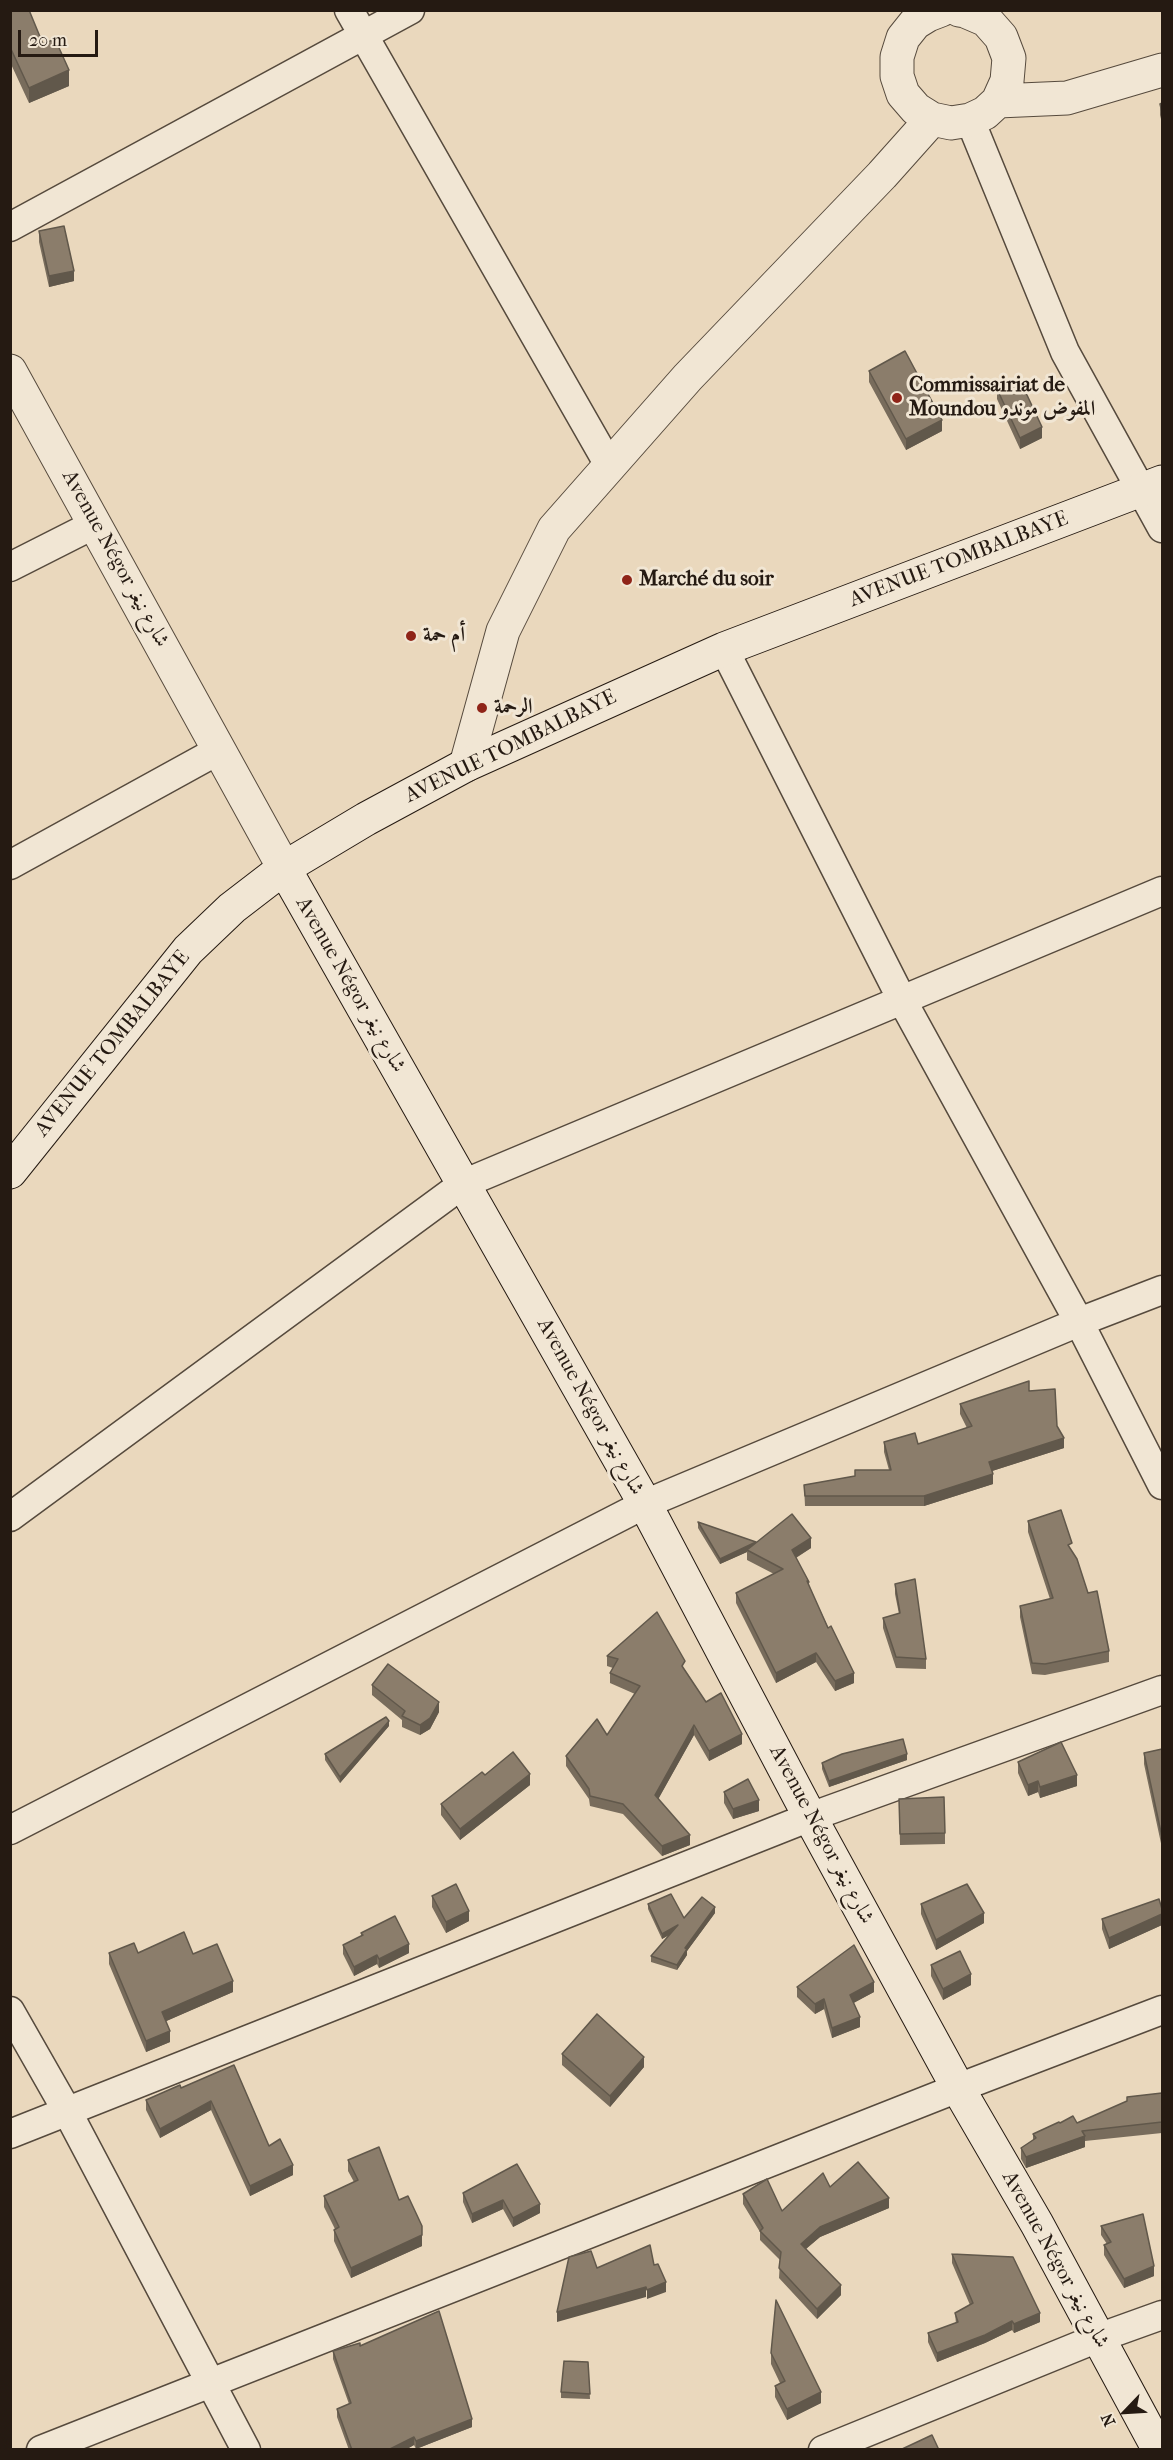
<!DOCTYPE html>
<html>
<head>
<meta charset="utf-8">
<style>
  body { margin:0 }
  #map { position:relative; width:1173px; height:2460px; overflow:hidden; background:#ead8bd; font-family:"IM FELL French Canon",serif }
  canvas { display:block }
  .frame { position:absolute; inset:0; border:12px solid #251a12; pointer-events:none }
  .north { position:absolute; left:1095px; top:2382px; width:60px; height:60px; -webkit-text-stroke:4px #f1e6d4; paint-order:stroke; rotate:245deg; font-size:16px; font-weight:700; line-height:24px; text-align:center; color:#251a12 }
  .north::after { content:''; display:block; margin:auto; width:21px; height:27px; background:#251a12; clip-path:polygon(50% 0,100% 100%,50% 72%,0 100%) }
  .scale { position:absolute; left:18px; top:30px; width:80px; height:27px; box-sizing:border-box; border:3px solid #251a12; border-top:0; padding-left:8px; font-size:18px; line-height:21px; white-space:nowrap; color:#251a12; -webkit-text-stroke:4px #f1e6d4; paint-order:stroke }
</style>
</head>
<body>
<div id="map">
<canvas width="1173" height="2460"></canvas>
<div class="frame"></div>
<div class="north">N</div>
<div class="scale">20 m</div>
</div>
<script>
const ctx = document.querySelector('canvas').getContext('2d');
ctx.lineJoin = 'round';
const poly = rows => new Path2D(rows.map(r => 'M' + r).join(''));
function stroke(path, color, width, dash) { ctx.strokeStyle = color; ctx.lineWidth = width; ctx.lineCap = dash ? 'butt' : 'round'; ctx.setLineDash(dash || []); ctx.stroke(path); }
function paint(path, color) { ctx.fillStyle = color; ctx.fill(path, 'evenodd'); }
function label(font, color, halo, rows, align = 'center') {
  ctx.font = font + ' "IM FELL French Canon",Amiri,serif'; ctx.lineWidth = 6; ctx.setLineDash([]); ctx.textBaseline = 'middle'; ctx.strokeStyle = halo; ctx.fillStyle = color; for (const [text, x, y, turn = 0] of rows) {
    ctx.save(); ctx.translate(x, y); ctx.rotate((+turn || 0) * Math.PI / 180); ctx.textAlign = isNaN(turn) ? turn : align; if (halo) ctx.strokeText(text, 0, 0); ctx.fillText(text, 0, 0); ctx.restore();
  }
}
const minor = poly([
  [349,10,609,465],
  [970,120,1065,352,1162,528],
  [10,227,410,10],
  [10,567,95,524],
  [724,649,902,1000,1079,1322,1162,1485],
  [10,865,219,750],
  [10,1517,463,1184,1162,891],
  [10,1830,645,1504,1079,1322,1162,1290],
  [10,2011,67,2111,246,2450],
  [10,2134,810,1817,1162,1690],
  [41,2450,958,2088,1162,2010],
  [823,2450,1098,2338,1162,2315]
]);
const tertiary = poly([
  [941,10,928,15,915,23,903,38,897,57,897,76,903,94,916,109,932,119,951,123,970,120,985,113,998,101,1007,81,1009,58,1001,37,986,20,965,11,959,10],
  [998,101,1067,98,1162,70],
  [10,371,284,868],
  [466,765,503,631,554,529,688,377,882,175,932,119]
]);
const secondary = poly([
  [284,868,645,1504,810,1817,958,2088,1037,2224,1159,2450],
  [10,1172,188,950,232,908,284,868,366,819,466,765,724,649,1162,482]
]);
stroke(minor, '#564a3d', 31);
stroke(tertiary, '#564a3d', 35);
stroke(secondary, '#251a12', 35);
stroke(minor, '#f1e6d4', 28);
stroke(tertiary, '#f1e6d4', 33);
stroke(secondary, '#f1e6d4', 33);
paint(poly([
  [10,10,43,44,69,86,29,103,10,62],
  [1162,103,1162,123,1160,115,1160,104],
  [39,231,74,281,49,287,39,242],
  [869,371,942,431,906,450,869,382],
  [997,389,1042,438,1020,449,997,399],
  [1029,1391,1057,1426,1064,1448,992,1471,993,1484,924,1506,805,1506,804,1485,889,1470,884,1452,884,1442,918,1444,967,1428,960,1414,960,1404],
  [1028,1521,1072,1551,1109,1651,1109,1662,1045,1675,1032,1674,1020,1617,1020,1606,1050,1599,1028,1532],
  [698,1522,756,1542,811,1548,796,1558,809,1582,809,1586,854,1683,835,1691,816,1662,776,1683,736,1603,736,1593,774,1574,747,1560,747,1552,720,1564,698,1528],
  [895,1584,926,1659,926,1669,896,1668,883,1628,883,1618,899,1614,895,1594],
  [607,1656,685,1670,706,1702,742,1744,709,1761,694,1735,658,1799,690,1845,662,1856,623,1814,590,1806,589,1799,566,1766,566,1756,607,1735,635,1694,610,1683,610,1673,613,1668,607,1666],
  [372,1685,439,1712,430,1729,420,1735,402,1727,402,1720,372,1695],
  [389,1726,340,1783,325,1760,325,1754],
  [1162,1749,1162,1848,1144,1764,1144,1753],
  [907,1760,829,1787,822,1769,822,1763],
  [1018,1762,1077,1786,1040,1798,1038,1792,1028,1796,1018,1773],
  [485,1775,530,1785,460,1840,441,1815,441,1804],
  [724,1792,759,1811,733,1819,724,1803],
  [899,1799,945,1833,945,1844,900,1845],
  [432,1896,469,1921,446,1933,432,1907],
  [648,1904,684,1918,715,1913,687,1951,687,1955,677,1970,651,1962,651,1956,669,1935,662,1939,648,1909],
  [921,1904,984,1923,936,1950,921,1914],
  [1162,1909,1162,1925,1109,1949,1102,1929,1102,1919],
  [361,1933,409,1953,379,1968,377,1964,354,1976,343,1954,343,1945,361,1936],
  [109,1953,193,1954,233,1992,166,2021,170,2042,146,2052,109,1964],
  [931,1965,971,1985,943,2000,931,1976],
  [797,1987,874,1992,853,2003,860,2027,832,2038,824,2009,815,2014,797,1997],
  [562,2054,644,2067,610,2107,562,2065],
  [234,2065,269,2146,293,2175,250,2196,211,2110,160,2138,146,2110,146,2100,181,2088],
  [1162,2093,1162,2133,1085,2141,1085,2147,1026,2168,1021,2159,1021,2148,1033,2140,1033,2134,1060,2123,1077,2123],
  [348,2160,399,2200,422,2246,351,2278,334,2241,334,2230,335,2229,324,2207,324,2196,354,2182,348,2171],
  [517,2164,540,2213,513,2227,503,2209,472,2223,463,2202,463,2193],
  [830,2187,889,2208,820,2237,806,2249,841,2295,817,2319,779,2278,780,2260,760,2240,760,2232,743,2204,743,2194,782,2211],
  [1101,2226,1154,2276,1124,2288,1104,2255,1104,2245,1107,2244,1101,2235],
  [952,2254,1040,2322,1014,2333,1012,2330,985,2343,937,2362,928,2342,928,2333,956,2324,955,2313,970,2305,952,2263],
  [360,2346,472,2427,416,2449,414,2445,405,2450,349,2450,337,2417,337,2409,349,2404,333,2359,333,2351],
  [771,2353,821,2403,787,2420,775,2397,775,2386,780,2383,771,2364],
  [588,2362,590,2399,561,2398,561,2392]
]), '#786c5c');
paint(poly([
  [69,70,69,86,29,103,29,88],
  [74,271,74,281,49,287,49,276],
  [942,420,942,431,906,450,906,439],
  [1042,427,1042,438,1020,449,1020,438],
  [1064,1438,1064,1448,989,1472,989,1462],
  [993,1474,993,1484,924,1506,924,1496],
  [811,1538,811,1548,792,1560,792,1550],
  [756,1542,747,1550,747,1552,720,1564,720,1559],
  [816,1653,816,1662,776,1683,776,1673],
  [854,1673,854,1683,835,1691,835,1681],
  [439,1702,439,1712,430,1729,420,1735,420,1725],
  [389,1721,389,1726,340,1783,340,1777],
  [694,1725,694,1735,655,1805,655,1795],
  [742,1734,742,1744,709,1761,709,1751],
  [907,1754,907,1760,829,1787,829,1781],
  [530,1774,530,1785,460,1840,460,1829],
  [1077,1775,1077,1786,1040,1798,1040,1787],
  [1038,1781,1038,1792,1028,1796,1028,1785],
  [759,1800,759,1811,733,1819,733,1809],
  [690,1835,690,1845,662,1856,662,1846],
  [715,1907,715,1913,687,1951,687,1955,677,1970,677,1965,685,1948],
  [469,1911,469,1921,446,1933,446,1922],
  [984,1913,984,1923,936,1950,936,1940],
  [1162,1914,1162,1925,1109,1949,1109,1938],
  [678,1925,678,1930,662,1939,662,1934],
  [409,1944,409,1953,379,1968,379,1959],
  [377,1955,377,1964,354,1976,354,1967],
  [971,1974,971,1985,943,2000,943,1989],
  [233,1981,233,1992,162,2023,162,2012],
  [874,1982,874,1992,850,2005,850,1995],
  [824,1999,824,2009,815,2014,815,2004],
  [860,2017,860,2027,832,2038,832,2028],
  [170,2031,170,2042,146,2052,146,2041],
  [644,2057,644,2067,610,2107,610,2096],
  [211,2101,211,2110,160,2138,160,2129],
  [1085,2136,1085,2147,1026,2168,1026,2157],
  [293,2165,293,2175,250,2196,250,2186],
  [889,2198,889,2208,820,2237,801,2253,801,2244,820,2227],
  [503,2200,503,2209,472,2223,472,2214],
  [540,2204,540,2213,513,2227,513,2218],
  [422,2235,422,2246,351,2278,351,2268],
  [1154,2266,1154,2276,1124,2288,1124,2279],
  [666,2282,666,2292,647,2299,647,2290],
  [841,2285,841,2295,817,2319,817,2309],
  [646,2287,646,2297,557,2322,557,2312],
  [1040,2313,1040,2322,1014,2333,1014,2324],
  [1012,2321,1012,2330,985,2343,937,2362,937,2353],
  [821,2392,821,2403,787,2420,787,2409],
  [472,2419,472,2427,416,2449,416,2441],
  [414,2437,414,2445,405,2450,388,2450]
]), '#61584b');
const building = poly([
  [10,10,29,10,43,44,55,39,69,70,29,88,10,47,10,10],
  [1162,103,1162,112,1160,104,1162,103],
  [64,226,74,271,49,276,39,231,64,226],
  [905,351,942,420,906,439,869,371,905,351],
  [1019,378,1042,427,1020,438,997,389,1019,378],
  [1029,1381,1029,1391,1055,1389,1057,1426,1064,1438,989,1462,993,1474,924,1496,805,1496,804,1485,855,1476,855,1470,891,1470,884,1442,915,1433,918,1444,972,1426,960,1404,1029,1381],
  [1061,1510,1072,1543,1068,1545,1077,1559,1088,1593,1097,1591,1109,1651,1045,1664,1032,1663,1020,1606,1053,1598,1028,1521,1061,1510],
  [792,1514,811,1538,792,1550,809,1582,807,1581,828,1628,831,1626,854,1673,835,1681,816,1653,776,1673,736,1593,783,1569,747,1550,792,1514],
  [698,1522,756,1542,720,1559,698,1522],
  [915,1579,926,1659,896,1657,883,1618,900,1613,895,1584,915,1579],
  [657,1612,685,1661,682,1666,706,1702,721,1693,742,1734,709,1751,694,1725,655,1795,690,1835,662,1846,623,1804,590,1796,589,1789,566,1756,597,1719,607,1735,640,1686,610,1673,618,1659,607,1656,657,1612],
  [388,1664,439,1702,430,1718,420,1725,402,1716,405,1711,372,1685,388,1664],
  [386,1717,389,1721,340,1777,325,1754,386,1717],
  [903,1739,907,1754,829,1781,822,1763,842,1754,903,1739],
  [1061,1742,1077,1775,1040,1787,1038,1781,1028,1785,1018,1762,1061,1742],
  [1162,1749,1162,1837,1144,1753,1162,1749],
  [513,1752,530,1774,460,1829,441,1804,482,1772,485,1775,513,1752],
  [748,1779,759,1800,733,1809,724,1792,748,1779],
  [944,1797,945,1833,900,1834,899,1799,944,1797],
  [456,1884,469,1911,446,1922,432,1896,456,1884],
  [967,1884,984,1913,936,1940,921,1904,967,1884],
  [671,1894,684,1918,702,1897,715,1907,685,1948,687,1949,677,1965,651,1956,678,1925,662,1934,648,1904,671,1894],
  [1159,1899,1162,1909,1162,1914,1109,1938,1102,1919,1159,1899],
  [395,1916,409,1944,379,1959,377,1955,354,1967,343,1945,363,1935,361,1933,395,1916],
  [184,1932,193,1954,217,1944,233,1981,162,2012,170,2031,146,2041,109,1953,134,1943,138,1953,184,1932],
  [854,1945,874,1982,850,1995,860,2017,832,2028,824,1999,815,2004,797,1987,854,1945],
  [960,1951,971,1974,943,1989,931,1965,960,1951],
  [597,2014,644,2057,610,2096,562,2054,597,2014],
  [234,2065,269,2146,280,2139,293,2165,250,2186,211,2101,160,2129,146,2100,180,2085,181,2088,234,2065],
  [1162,2093,1162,2122,1082,2131,1085,2136,1026,2157,1021,2148,1036,2138,1033,2134,1059,2122,1060,2123,1073,2116,1077,2123,1127,2101,1127,2097,1162,2093],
  [379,2147,399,2200,408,2196,422,2226,422,2235,351,2268,334,2230,339,2227,324,2196,358,2180,348,2160,379,2147],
  [858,2162,889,2198,820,2227,801,2244,841,2285,817,2309,779,2268,781,2252,760,2231,763,2228,743,2194,767,2179,782,2211,823,2173,830,2187,858,2162],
  [517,2164,540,2204,513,2218,503,2200,472,2214,463,2193,517,2164],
  [1143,2214,1154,2266,1124,2279,1104,2245,1111,2242,1101,2226,1143,2214],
  [650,2245,654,2265,658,2264,666,2282,647,2290,646,2287,557,2312,569,2257,591,2251,597,2268,650,2245],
  [952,2254,1013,2257,1040,2313,1014,2324,1012,2321,985,2335,937,2353,928,2333,958,2322,955,2313,973,2303,952,2254],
  [776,2300,821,2392,787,2409,775,2386,785,2381,771,2353,776,2300],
  [439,2311,472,2419,416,2441,414,2437,388,2450,352,2450,337,2409,351,2403,333,2351,360,2343,360,2346,439,2311],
  [564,2361,588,2362,590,2394,561,2392,564,2361],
  [932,2435,939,2450,900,2450,932,2435]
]);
paint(building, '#8b7d6b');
stroke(building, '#61584b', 1.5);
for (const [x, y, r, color] of [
  [897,398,6,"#8f2418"],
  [627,580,6,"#8f2418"],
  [411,636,6,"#8f2418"],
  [482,708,6,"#8f2418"]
]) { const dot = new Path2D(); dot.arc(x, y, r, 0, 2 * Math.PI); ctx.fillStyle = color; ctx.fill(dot); stroke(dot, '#f1e6d4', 2); }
label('bold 21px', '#251a12', '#f1e6d4', [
  ["Commissairiat de",909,386],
  ["Moundou المفوض موندو",909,410],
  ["Marché du soir",639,580],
  ["أم حمة",423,636],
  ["الرحمة",494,708]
], 'left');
label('21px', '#251a12', '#f1e6d4', [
  ["Avenue Négor شارع نيغر",115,559,61],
  ["AVENUE TOMBALBAYE",959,560,-21],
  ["AVENUE TOMBALBAYE",511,747,-26],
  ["Avenue Négor شارع نيغر",350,985,60],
  ["AVENUE TOMBALBAYE",113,1044,-51],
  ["Avenue Négor شارع نيغر",590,1407,61],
  ["Avenue Négor شارع نيغر",821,1835,62],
  ["Avenue Négor شارع نيغر",1055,2260,61]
]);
</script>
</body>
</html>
